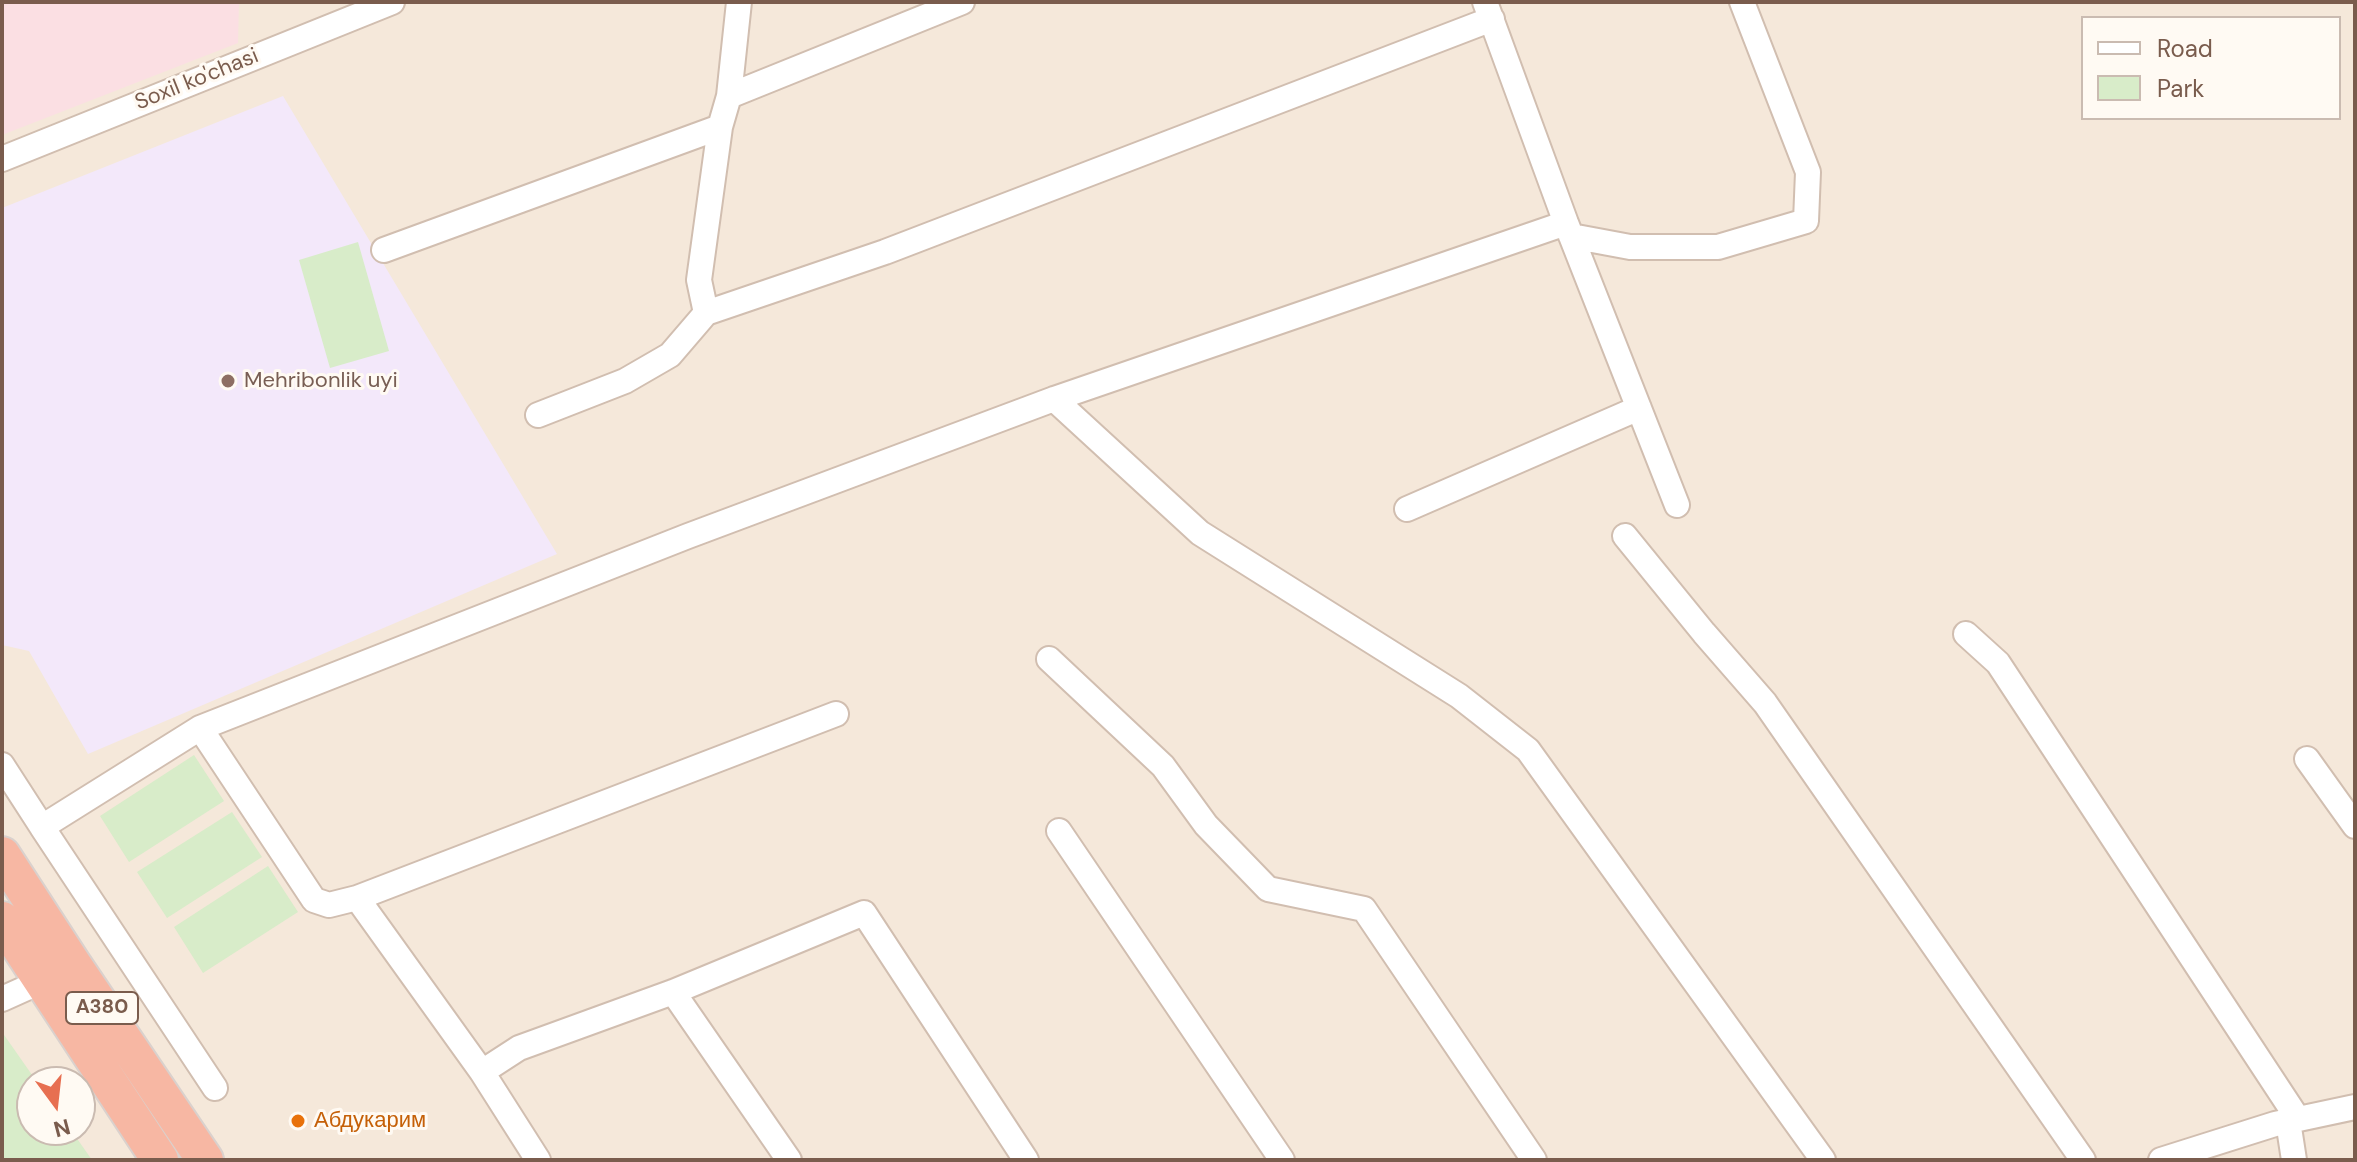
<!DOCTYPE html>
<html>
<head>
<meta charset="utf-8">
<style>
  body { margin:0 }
  #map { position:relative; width:2357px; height:1162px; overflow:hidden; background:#fdf6ec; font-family:"DM Sans",sans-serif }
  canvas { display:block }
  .frame { position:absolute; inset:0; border:4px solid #7a5c4d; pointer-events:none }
  .legend { position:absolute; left:2081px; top:16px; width:260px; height:104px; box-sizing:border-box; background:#fffaf3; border:2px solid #cabbb1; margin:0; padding:10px 14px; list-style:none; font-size:24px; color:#7a5c4d }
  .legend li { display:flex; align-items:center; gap:16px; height:40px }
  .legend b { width:40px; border:2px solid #cabbb1 }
  .north { position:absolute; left:16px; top:1066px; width:80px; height:80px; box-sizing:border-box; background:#fffaf3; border:2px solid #cabbb1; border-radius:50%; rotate:165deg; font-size:22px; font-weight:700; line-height:32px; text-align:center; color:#7a5c4d }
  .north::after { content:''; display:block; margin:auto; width:28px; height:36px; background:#e76f51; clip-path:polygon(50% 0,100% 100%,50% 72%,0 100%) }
</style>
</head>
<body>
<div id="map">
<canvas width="2357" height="1162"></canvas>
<div class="frame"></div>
<ul class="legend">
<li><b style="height:10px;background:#fff"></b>Road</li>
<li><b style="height:22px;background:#d8ecc9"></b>Park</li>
</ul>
<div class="north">N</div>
</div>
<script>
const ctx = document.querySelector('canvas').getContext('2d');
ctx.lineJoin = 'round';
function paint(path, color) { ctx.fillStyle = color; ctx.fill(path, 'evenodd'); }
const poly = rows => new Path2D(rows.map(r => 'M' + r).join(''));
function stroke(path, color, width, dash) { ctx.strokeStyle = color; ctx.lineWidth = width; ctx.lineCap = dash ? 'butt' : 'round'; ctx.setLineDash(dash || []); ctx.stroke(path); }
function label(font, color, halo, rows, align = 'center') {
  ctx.font = font + ' "DM Sans",sans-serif'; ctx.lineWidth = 6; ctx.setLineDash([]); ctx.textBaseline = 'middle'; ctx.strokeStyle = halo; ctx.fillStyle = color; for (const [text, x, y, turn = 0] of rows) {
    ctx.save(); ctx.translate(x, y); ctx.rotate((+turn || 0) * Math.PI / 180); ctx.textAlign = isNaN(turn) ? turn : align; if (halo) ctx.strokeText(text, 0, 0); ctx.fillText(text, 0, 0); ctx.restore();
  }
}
paint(poly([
  [2,2,2355,2,2355,1160,2,1160],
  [2083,18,2339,18,2339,118,2083,118],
  [32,1082,80,1082,80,1130,32,1130]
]), '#f5e8da');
paint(poly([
  [283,96,557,554,88,754,29,651,2,645,2,208]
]), '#f3e8fa');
paint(poly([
  [2,2,239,2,238,43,2,135]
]), '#fbdfe3');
paint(poly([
  [358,242,389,351,330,368,299,260],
  [194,755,224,801,129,862,100,816],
  [232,812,262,857,167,918,137,872],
  [268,866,298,912,203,973,174,927],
  [2,1032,37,1082,32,1082,32,1130,71,1130,92,1160,2,1160]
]), '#d8ecc9');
const minor = poly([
  [1485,2,1566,223,1677,505],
  [729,96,962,2],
  [2,159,392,2],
  [1571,236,1630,247,1718,247,1806,221,1808,172,1742,2],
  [384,250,720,127],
  [706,313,699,280,720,127,729,96,739,2],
  [1054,399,1200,533,1459,696,1528,750,1823,1160],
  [538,415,625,381,670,355,706,313,885,252,1492,19],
  [1407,509,1639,408],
  [1625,536,1704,633,1765,703,2083,1160],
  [1966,634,1998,663,2298,1119],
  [1049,659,1163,766,1206,825,1268,889,1364,909,1534,1160],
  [200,728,314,900,329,905,357,898,836,714],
  [2307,759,2355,826],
  [2,765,42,827,200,728,688,536,1054,399,1566,223],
  [42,827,215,1088],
  [1059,831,1282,1160],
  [357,898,482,1072,538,1160],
  [673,992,789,1160],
  [2,999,42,981],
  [482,1072,519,1048,673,992,864,913,1026,1160],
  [2288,1121,2294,1160],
  [2161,1160,2275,1124,2355,1107]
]);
const highway = poly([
  [2,855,72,963,205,1160],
  [2,920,160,1160]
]);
stroke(minor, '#d1beb0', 28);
stroke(highway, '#dad1cd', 40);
stroke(minor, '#fff', 24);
stroke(highway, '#f7b7a3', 36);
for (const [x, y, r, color] of [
  [228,381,8,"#8d6e63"],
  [298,1121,8,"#e8710a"]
]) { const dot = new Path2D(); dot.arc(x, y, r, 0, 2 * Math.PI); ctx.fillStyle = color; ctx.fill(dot); stroke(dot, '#fffaf3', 3); }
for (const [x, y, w] of [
  [102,1008,72]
]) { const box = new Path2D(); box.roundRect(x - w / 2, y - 16, w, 32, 6); ctx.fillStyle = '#fffaf3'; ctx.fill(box); stroke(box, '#7a5c4d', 2); }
label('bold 20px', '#7a5c4d', null, [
  ["A380",102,1008]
]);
label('22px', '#7a5c4d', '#fffaf3', [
  ["Soxil ko'chasi",197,80,-22]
]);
label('22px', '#785e54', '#fffaf3', [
  ["Mehribonlik uyi",244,381]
], 'left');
label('22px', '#c56008', '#fffaf3', [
  ["Абдукарим",314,1121]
], 'left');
</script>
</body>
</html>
